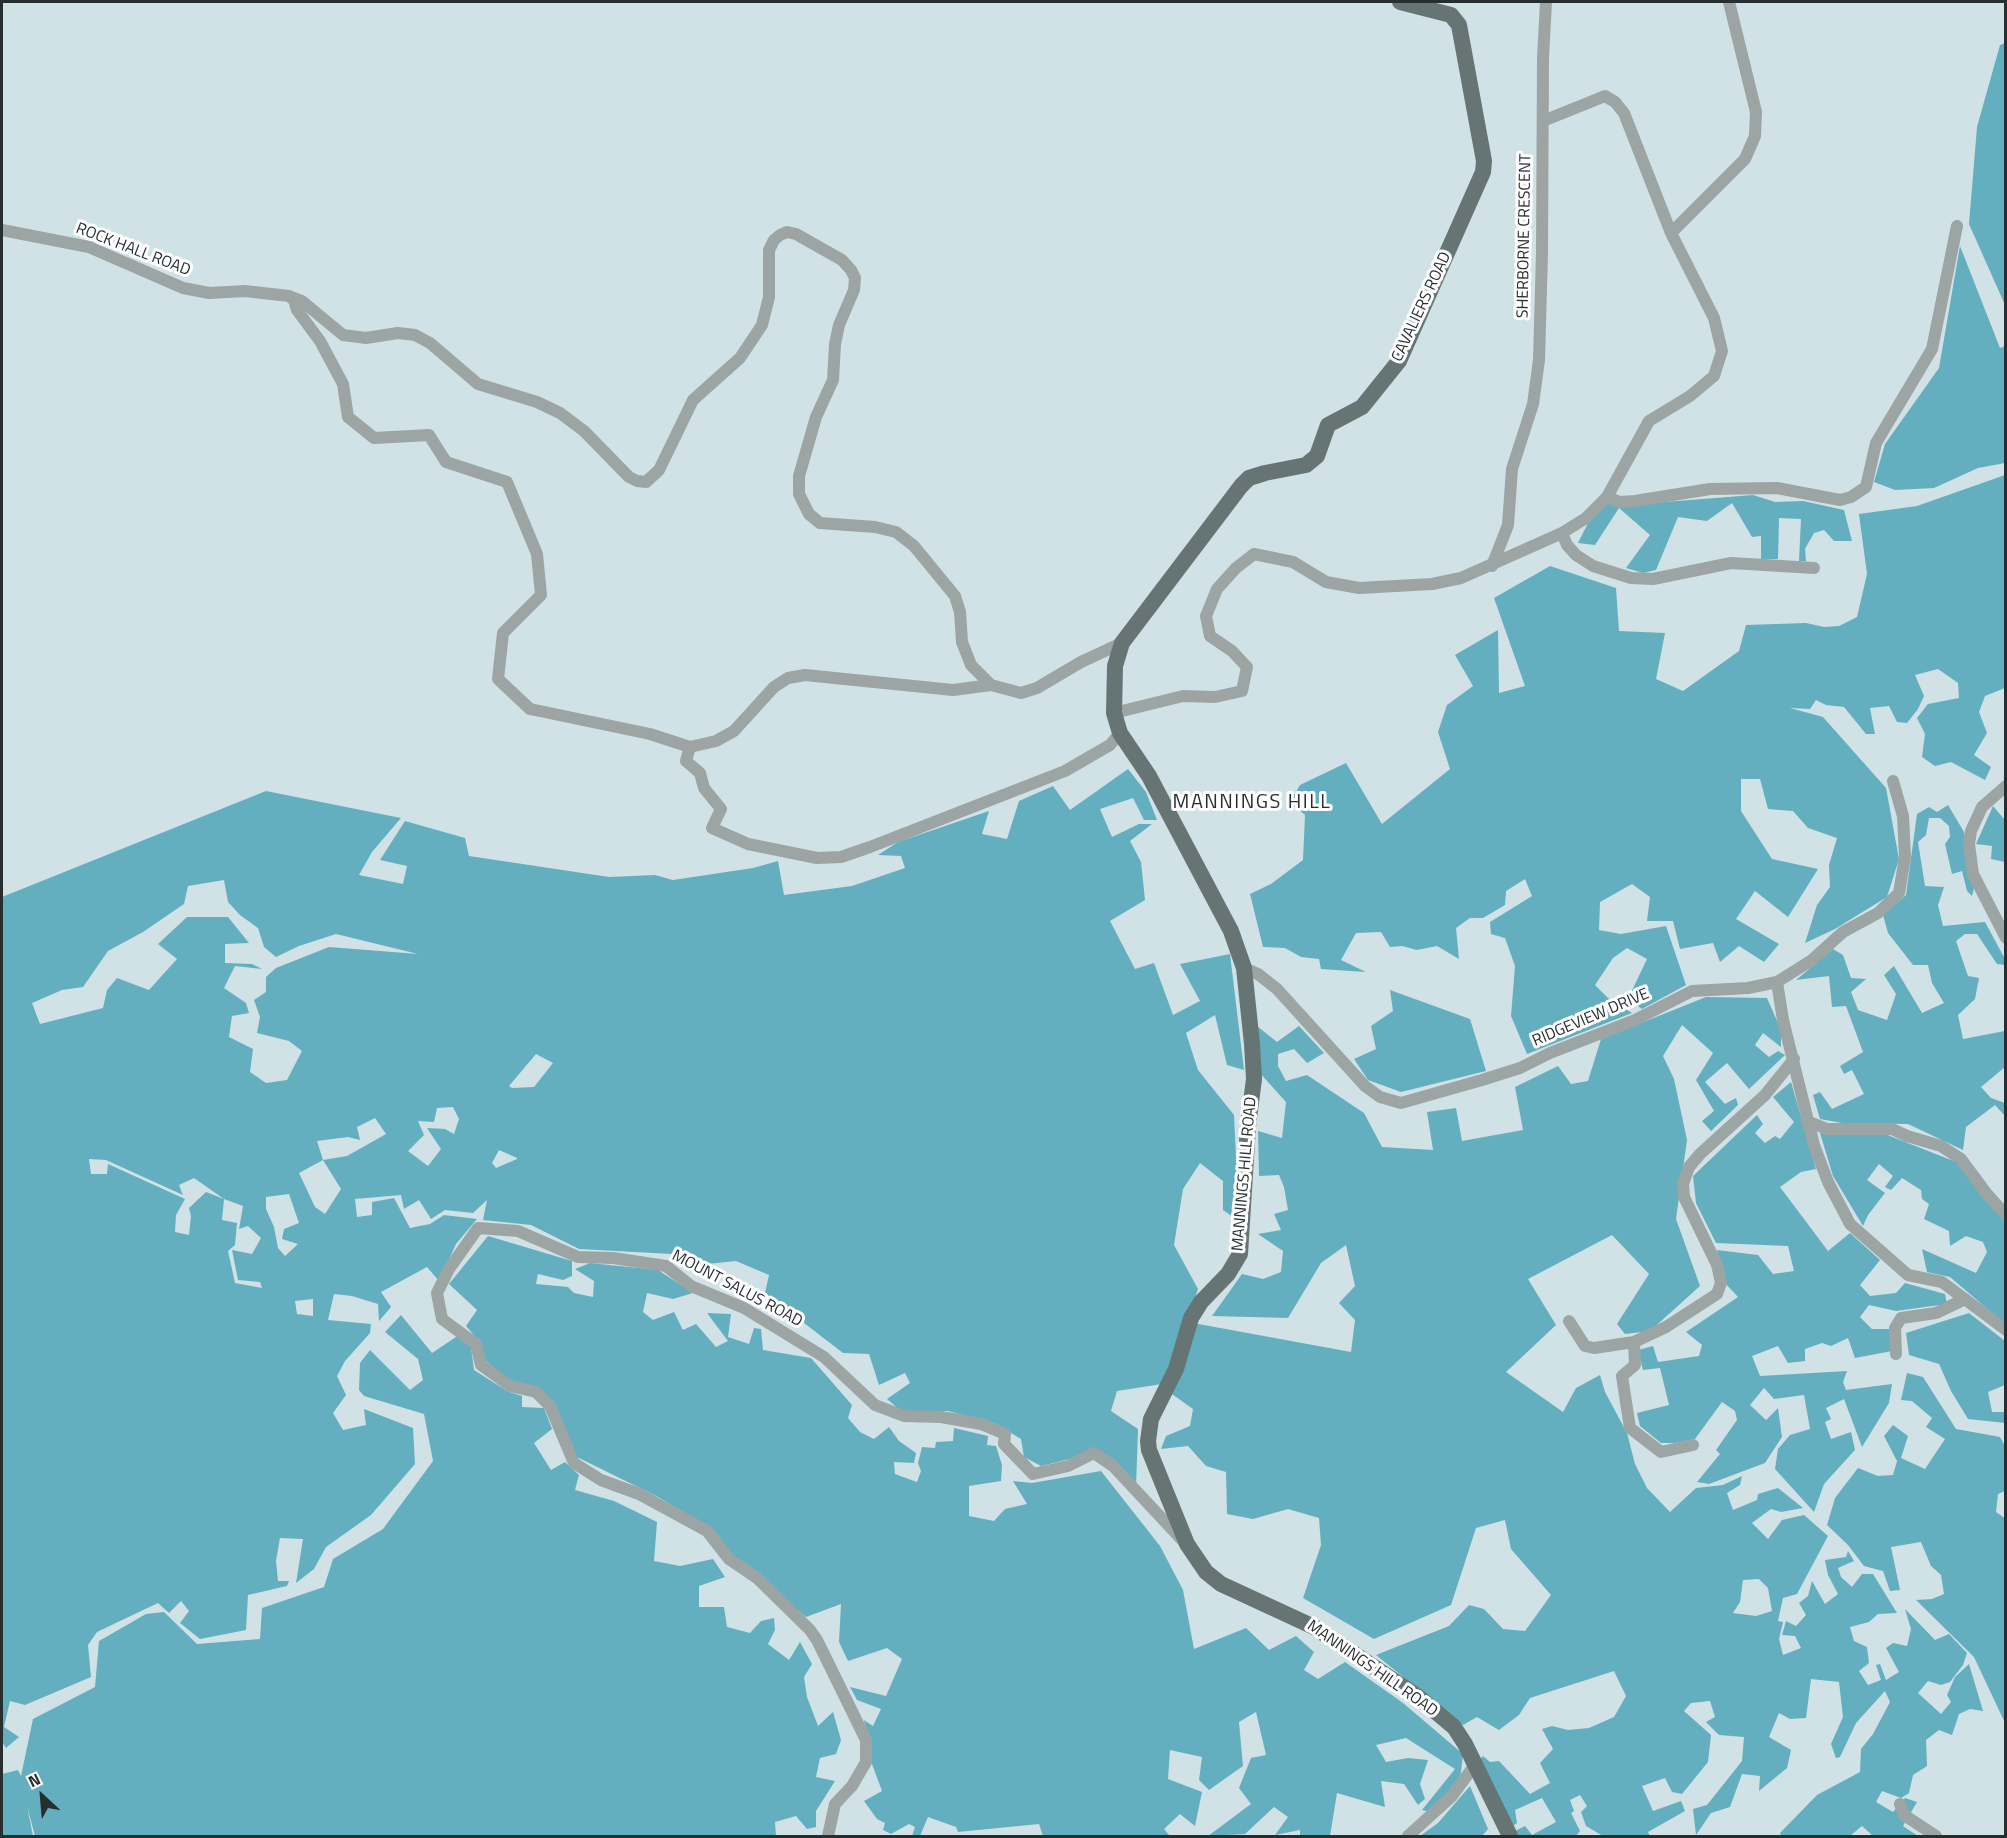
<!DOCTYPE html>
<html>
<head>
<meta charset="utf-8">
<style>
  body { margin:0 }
  #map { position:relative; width:2007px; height:1838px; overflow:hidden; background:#d0e2e6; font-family:"Titillium Web",sans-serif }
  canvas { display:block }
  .frame { position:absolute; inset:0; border:3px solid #272e2f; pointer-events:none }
  .north { position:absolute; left:12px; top:1766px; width:60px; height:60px; -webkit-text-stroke:4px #fff; paint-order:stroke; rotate:334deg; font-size:16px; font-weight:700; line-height:24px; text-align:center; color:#272e2f }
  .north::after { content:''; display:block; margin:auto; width:21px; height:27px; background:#272e2f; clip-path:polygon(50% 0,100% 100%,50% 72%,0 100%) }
</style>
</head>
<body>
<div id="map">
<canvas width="2007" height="1838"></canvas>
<div class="frame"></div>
<div class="north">N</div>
</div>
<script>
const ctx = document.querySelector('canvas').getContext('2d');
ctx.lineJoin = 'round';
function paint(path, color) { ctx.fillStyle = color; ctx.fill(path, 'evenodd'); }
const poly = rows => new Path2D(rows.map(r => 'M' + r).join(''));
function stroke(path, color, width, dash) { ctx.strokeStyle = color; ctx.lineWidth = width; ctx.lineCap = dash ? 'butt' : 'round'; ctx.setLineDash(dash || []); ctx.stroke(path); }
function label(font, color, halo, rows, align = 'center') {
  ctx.font = font + ' "Titillium Web",sans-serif'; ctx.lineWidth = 6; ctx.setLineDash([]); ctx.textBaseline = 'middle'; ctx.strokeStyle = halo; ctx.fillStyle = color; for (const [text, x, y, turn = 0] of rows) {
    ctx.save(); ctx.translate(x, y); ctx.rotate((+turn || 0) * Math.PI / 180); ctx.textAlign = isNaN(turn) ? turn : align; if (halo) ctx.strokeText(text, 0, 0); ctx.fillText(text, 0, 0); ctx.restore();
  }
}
paint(poly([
  [2005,43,2006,44,2005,305,1969,224,1977,127,2000,45],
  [1960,246,2000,348,2005,346,2005,463,1978,468,1934,488,1895,490,1874,482,1885,444,1939,368],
  [2005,475,2005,688,1985,696,1979,712,1987,733,1974,755,1991,767,1985,780,1951,762,1935,766,1922,757,1925,734,1917,718,1928,704,1959,698,1958,683,1938,669,1915,675,1924,696,1918,709,1907,723,1897,722,1889,706,1870,708,1875,734,1866,734,1844,707,1826,705,1816,700,1810,709,1790,708,1823,717,1886,788,1899,859,1887,897,1835,929,1805,943,1817,905,1830,887,1829,865,1837,838,1808,828,1793,811,1768,809,1760,779,1741,779,1741,811,1772,859,1818,869,1788,917,1755,891,1736,919,1779,944,1764,962,1739,946,1720,962,1713,943,1680,949,1673,921,1647,921,1650,897,1632,884,1600,902,1599,930,1621,934,1666,926,1686,985,1642,1009,1628,999,1647,959,1627,948,1613,958,1595,985,1608,998,1632,1013,1527,1054,1511,1016,1515,966,1505,938,1491,934,1490,922,1532,896,1525,879,1506,891,1505,905,1483,918,1470,918,1456,928,1459,959,1437,946,1417,950,1402,946,1390,947,1381,932,1356,933,1341,960,1366,972,1321,969,1319,959,1301,957,1285,948,1263,947,1250,894,1271,884,1303,860,1305,815,1290,802,1300,785,1346,763,1382,824,1450,769,1438,732,1447,705,1473,686,1455,655,1498,630,1499,693,1525,686,1494,598,1550,566,1616,588,1619,631,1665,633,1656,679,1683,691,1739,651,1746,625,1806,623,1824,627,1839,626,1857,617,1867,574,1859,514,1917,506],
  [1753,495,1775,502,1803,501,1844,510,1852,541,1834,541,1824,530,1814,533,1805,549,1806,561,1799,561,1801,519,1779,518,1778,559,1761,559,1761,536,1752,537,1732,503,1707,521,1678,517,1656,570,1643,573,1626,568,1650,535,1619,508,1595,545,1578,543,1589,521,1607,502,1614,506],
  [1128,769,1146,792,1157,820,1144,820,1133,798,1100,809,1112,837,1139,824,1152,824,1130,841,1141,862,1145,900,1110,921,1135,969,1154,963,1173,1015,1200,1001,1180,964,1230,954,1244,1070,1227,1065,1215,1015,1186,1033,1198,1070,1234,1115,1239,1221,1223,1210,1223,1181,1200,1163,1183,1189,1174,1245,1198,1289,1170,1375,1162,1384,1117,1391,1111,1411,1138,1429,1136,1487,1094,1453,1041,1466,1024,1457,1021,1439,996,1424,948,1411,901,1411,887,1399,910,1383,905,1373,879,1385,869,1354,843,1353,765,1293,769,1275,736,1261,698,1265,672,1254,579,1249,531,1225,483,1220,487,1200,473,1213,445,1210,431,1219,419,1200,404,1209,401,1195,355,1199,357,1217,372,1215,372,1202,394,1198,410,1228,430,1224,444,1215,477,1219,456,1244,439,1281,427,1267,381,1292,391,1307,379,1321,378,1304,352,1296,334,1294,328,1320,371,1324,370,1333,345,1361,337,1376,346,1395,333,1413,343,1430,366,1425,364,1409,413,1428,415,1464,371,1515,326,1547,314,1569,296,1583,303,1539,280,1538,276,1561,278,1581,289,1581,287,1586,248,1595,246,1630,200,1639,180,1623,189,1611,181,1601,169,1613,158,1603,97,1632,88,1645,91,1677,25,1705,10,1701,4,1727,19,1737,6,1748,2,1742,2,897,266,791,401,818,372,852,359,875,403,884,407,866,380,860,405,821,465,838,469,856,609,877,655,875,673,880,753,868,778,861,784,895,852,886,905,868,901,856,878,855,898,842,989,811,982,834,1007,839,1019,801,1053,786,1070,810],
  [224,880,228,902,240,915,258,928,264,947,276,957,299,946,336,934,418,954,329,947,276,968,266,977,266,992,254,1000,260,1017,257,1033,289,1041,302,1051,287,1080,266,1083,250,1072,253,1049,229,1037,232,1016,249,1013,246,1003,224,988,235,966,262,969,252,964,225,963,225,944,249,943,228,917,187,917,158,944,177,959,149,990,117,978,107,990,103,1008,40,1024,32,1003,62,990,83,987,108,951,143,932,184,904,188,886],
  [536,1054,553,1063,534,1087,512,1088,509,1086],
  [453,1107,459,1119,454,1134,445,1129,427,1128,441,1149,428,1166,408,1151,424,1135,418,1121,434,1122,437,1108],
  [375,1118,386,1134,347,1156,323,1160,317,1141,348,1137,360,1140,357,1127],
  [499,1150,517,1158,517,1159,496,1168,492,1163],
  [89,1159,106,1160,183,1195,179,1185,194,1178,224,1199,206,1192,189,1208,191,1216,189,1235,175,1232,176,1215,185,1199,108,1164,107,1174,91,1174],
  [323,1160,341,1189,325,1214,315,1207,299,1173],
  [289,1194,299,1223,284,1229,282,1239,298,1244,285,1256,278,1248,274,1227,266,1209,266,1197],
  [224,1199,243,1206,239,1229,248,1226,261,1238,252,1254,232,1250,238,1280,260,1282,262,1288,235,1283,228,1251,235,1245,237,1223,222,1220],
  [313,1299,313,1316,297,1314,295,1301],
  [1948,805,1964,832,1974,888,1972,896,1967,891,1962,871,1952,874,1945,844,1950,837,1949,826,1940,818,1929,818,1926,835,1918,842,1925,886,1944,887,1938,905,1943,926,1985,922,2005,959,2005,965,1997,964,1977,934,1965,934,1956,941,1968,976,1979,978,1975,999,1958,1015,1963,1039,2005,1031,2005,1067,1981,1087,1991,1098,2005,1103,2005,1116,1995,1105,1966,1127,1963,1150,1908,1124,1842,1123,1820,1119,1813,1095,1820,1092,1832,1109,1864,1094,1852,1070,1844,1074,1840,1066,1863,1052,1846,1006,1832,1007,1829,976,1796,980,1833,949,1843,955,1851,978,1866,979,1851,992,1858,1010,1887,1020,1896,994,1884,975,1894,966,1922,1013,1944,1003,1932,983,1928,965,1913,965,1888,933,1883,915,1906,895,1917,814,1929,807,1937,812],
  [1993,806,2005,820,2005,862,1991,859,1992,846,1976,844],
  [1390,990,1470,1019,1486,1071,1401,1092,1368,1080,1354,1059,1376,1049,1371,1026,1393,1011],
  [1706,997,1767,998,1781,1030,1781,1047,1763,1033,1755,1045,1769,1057,1778,1051,1785,1055,1749,1089,1727,1063,1705,1082,1725,1104,1736,1098,1738,1105,1711,1131,1702,1121,1714,1111,1696,1080,1713,1053,1682,1025,1663,1056,1674,1079,1687,1140,1676,1219,1700,1286,1650,1331,1625,1334,1617,1324,1649,1274,1612,1235,1528,1279,1556,1325,1506,1372,1563,1412,1576,1388,1600,1375,1605,1392,1627,1433,1635,1464,1647,1488,1670,1512,1696,1488,1723,1485,1742,1476,1740,1485,1727,1493,1733,1510,1757,1500,1758,1494,1778,1488,1803,1508,1781,1512,1771,1509,1752,1523,1768,1539,1782,1520,1804,1515,1828,1536,1797,1594,1783,1598,1778,1621,1783,1622,1779,1639,1783,1655,1801,1648,1795,1636,1782,1635,1786,1621,1796,1626,1806,1615,1799,1603,1808,1596,1812,1581,1825,1604,1838,1594,1828,1575,1825,1560,1846,1557,1848,1551,1854,1561,1838,1568,1841,1577,1852,1587,1862,1574,1873,1574,1897,1613,1878,1614,1869,1622,1850,1627,1854,1641,1867,1647,1869,1663,1859,1671,1868,1685,1881,1680,1876,1665,1880,1664,1886,1680,1899,1672,1886,1648,1893,1643,1907,1646,1911,1629,1905,1609,1935,1640,1949,1634,1967,1653,1963,1665,1950,1682,1941,1685,1928,1681,1918,1693,1941,1714,1951,1702,1947,1695,1955,1677,1969,1664,1983,1711,1970,1709,1959,1714,1952,1735,1939,1730,1926,1740,1927,1766,1913,1775,1909,1793,1901,1798,1882,1791,1876,1802,1893,1812,1905,1798,1917,1802,1903,1826,1918,1836,1873,1836,1862,1826,1850,1836,1781,1836,1780,1833,1817,1795,1860,1772,1861,1749,1873,1734,1890,1702,1885,1691,1856,1723,1840,1757,1836,1758,1831,1744,1843,1717,1839,1682,1811,1679,1806,1718,1790,1719,1779,1713,1769,1737,1791,1750,1787,1768,1759,1791,1760,1776,1742,1774,1730,1807,1711,1813,1696,1835,1693,1809,1707,1805,1742,1761,1744,1737,1719,1735,1706,1722,1715,1717,1710,1701,1691,1703,1684,1711,1711,1735,1708,1762,1682,1794,1672,1792,1665,1778,1642,1786,1653,1811,1681,1801,1685,1811,1648,1832,1650,1836,1603,1836,1586,1826,1581,1812,1587,1806,1580,1795,1570,1800,1574,1811,1571,1813,1580,1831,1576,1836,1515,1836,1513,1832,1525,1826,1532,1835,1556,1822,1542,1798,1515,1810,1517,1823,1509,1829,1479,1760,1483,1756,1490,1762,1499,1761,1530,1794,1550,1783,1540,1763,1553,1749,1542,1729,1552,1726,1568,1730,1589,1728,1614,1717,1626,1696,1614,1671,1530,1698,1519,1715,1499,1730,1477,1717,1463,1725,1376,1655,1449,1626,1469,1605,1484,1609,1503,1629,1525,1631,1551,1595,1511,1549,1505,1520,1476,1528,1451,1605,1374,1639,1303,1598,1321,1545,1319,1518,1288,1509,1253,1519,1227,1514,1226,1472,1206,1466,1188,1446,1161,1449,1166,1436,1190,1426,1193,1409,1169,1392,1193,1323,1351,1352,1355,1320,1339,1303,1355,1286,1346,1245,1321,1263,1288,1318,1212,1316,1242,1274,1263,1279,1281,1272,1283,1251,1258,1234,1281,1230,1274,1214,1288,1210,1284,1187,1279,1175,1259,1176,1258,1131,1282,1138,1286,1102,1259,1072,1257,1026,1277,1042,1299,1026,1324,1053,1307,1063,1294,1049,1278,1054,1278,1066,1286,1081,1307,1075,1364,1113,1382,1147,1433,1150,1427,1112,1456,1108,1462,1141,1523,1130,1515,1087,1558,1066,1571,1084,1588,1081,1601,1039],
  [1759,1579,1768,1588,1772,1611,1756,1616,1733,1613,1740,1602,1743,1580],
  [1791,1082,1816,1169,1801,1172,1780,1187,1828,1251,1850,1233,1880,1260,1860,1285,1870,1296,1896,1293,1905,1283,1945,1294,1947,1304,1896,1311,1869,1305,1860,1317,1872,1329,1889,1329,1892,1351,1855,1358,1848,1338,1831,1346,1822,1343,1805,1349,1805,1361,1788,1363,1778,1346,1752,1356,1760,1376,1847,1371,1843,1382,1846,1390,1892,1384,1889,1403,1862,1447,1844,1399,1826,1408,1831,1419,1825,1422,1831,1439,1851,1432,1855,1450,1824,1484,1814,1512,1775,1469,1778,1449,1790,1435,1810,1429,1804,1395,1774,1399,1764,1388,1750,1405,1766,1420,1778,1408,1782,1437,1765,1463,1709,1484,1697,1482,1720,1454,1716,1450,1737,1420,1735,1411,1722,1402,1695,1439,1675,1443,1661,1443,1640,1426,1637,1413,1669,1405,1660,1368,1643,1370,1638,1350,1653,1346,1658,1362,1699,1356,1702,1345,1686,1332,1738,1297,1724,1282,1717,1250,1758,1255,1773,1274,1794,1271,1788,1246,1716,1243,1696,1203,1693,1176,1757,1115,1763,1124,1755,1133,1765,1143,1775,1136,1780,1139,1794,1122,1773,1097],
  [1820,1133,1885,1134,1956,1162,2005,1222,2005,1324,1950,1277,1927,1272,1922,1249,1976,1273,1987,1252,1983,1242,1966,1236,1950,1246,1949,1231,1924,1219,1929,1204,1922,1199,1921,1190,1902,1178,1891,1190,1885,1187,1893,1176,1879,1164,1867,1180,1885,1193,1868,1215,1863,1226,1833,1176],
  [488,1236,572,1261,572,1276,563,1280,538,1274,536,1284,568,1287,574,1293,593,1297,594,1281,575,1269,590,1263,658,1270,693,1293,673,1299,647,1293,643,1312,653,1320,674,1312,683,1330,696,1324,716,1347,728,1341,707,1313,731,1314,728,1337,749,1344,754,1328,761,1329,763,1350,811,1358,852,1405,848,1418,860,1432,874,1439,889,1427,899,1441,916,1453,914,1463,894,1462,895,1474,917,1482,921,1471,918,1463,922,1447,935,1448,936,1442,953,1441,954,1428,988,1436,987,1445,996,1446,1002,1465,1001,1481,969,1486,969,1516,994,1521,1005,1509,1027,1504,1013,1481,1032,1483,1101,1471,1160,1546,1183,1590,1194,1649,1246,1628,1269,1650,1296,1636,1314,1652,1304,1670,1318,1679,1345,1662,1403,1703,1463,1754,1460,1780,1430,1812,1422,1810,1455,1769,1406,1738,1376,1745,1386,1762,1408,1758,1428,1760,1420,1784,1425,1799,1418,1805,1404,1784,1381,1781,1385,1807,1337,1793,1330,1836,1300,1836,1300,1830,1275,1835,1288,1817,1274,1807,1245,1834,1208,1836,1251,1804,1239,1788,1251,1758,1266,1755,1256,1712,1239,1722,1243,1766,1209,1790,1199,1780,1202,1757,1170,1750,1168,1779,1202,1792,1195,1826,1180,1814,1164,1829,1170,1836,1043,1836,1039,1824,958,1832,956,1827,928,1817,920,1836,912,1836,915,1827,909,1824,891,1834,883,1830,885,1823,877,1819,864,1801,882,1791,872,1764,864,1720,873,1726,881,1709,857,1700,850,1687,886,1696,902,1659,887,1648,848,1661,839,1642,841,1604,806,1617,730,1554,710,1528,658,1497,577,1457,552,1400,511,1382,486,1361,478,1340,466,1326,477,1310,449,1284],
  [1969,1313,2005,1341,2005,1385,1988,1392,1992,1412,2005,1412,2005,1423,1968,1419,1951,1391,1939,1364,1909,1355,1906,1333],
  [401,1315,432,1353,456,1337,455,1330,471,1347,474,1370,507,1391,522,1396,522,1407,544,1408,552,1429,534,1443,551,1470,565,1462,579,1475,575,1490,614,1501,657,1522,654,1561,680,1566,713,1559,725,1577,699,1586,699,1607,724,1607,727,1627,750,1633,761,1621,774,1618,775,1630,768,1644,789,1660,800,1642,812,1664,804,1677,807,1697,818,1726,833,1712,841,1740,836,1754,820,1758,816,1777,835,1781,816,1811,816,1827,807,1829,796,1816,775,1822,776,1836,35,1836,27,1806,33,1836,2,1836,2,1774,18,1770,21,1776,33,1719,95,1687,99,1641,146,1614,164,1612,197,1644,260,1639,262,1608,324,1587,333,1559,383,1529,433,1461,424,1414,364,1396,359,1390,360,1363,370,1350,410,1390,423,1380,418,1359,385,1332],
  [1907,1373,1923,1377,1956,1429,2000,1437,2005,1446,2005,1491,1998,1494,1996,1512,2006,1519,2005,1723,1974,1657,1916,1600,1932,1599,1944,1594,1941,1575,1931,1566,1921,1542,1891,1547,1900,1590,1890,1591,1883,1571,1864,1566,1848,1545,1827,1525,1835,1498,1858,1468,1878,1476,1893,1475,1897,1461,1884,1436,1893,1425,1908,1436,1901,1458,1925,1469,1945,1439,1926,1427,1932,1418,1912,1401,1901,1400],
  [1470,1786,1488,1829,1482,1836,1420,1836,1438,1823]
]), '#63afbf');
stroke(poly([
  [2,230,89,247,183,288,209,293,245,291,289,296,302,301,343,335,366,338,398,333,415,335,430,343,478,384,537,402,560,413,584,431,629,477,637,481,646,482,659,470,693,400,740,358,762,325,769,297,769,250,774,240,780,235,787,232,796,234,842,260,851,270,855,278,854,290,839,325,835,344,833,380,816,417,799,476,799,494,809,514,820,523,875,527,896,532,914,546,955,596,960,612,962,642,971,665,991,685,1021,693,1037,688,1081,662,1122,643],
  [1671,233,1745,159,1755,136,1756,112,1729,2],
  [289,296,294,300,297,310,320,341,343,384,348,417,374,438,429,435,446,462,507,482,537,554,541,595,503,633,498,679,530,709,650,734,690,747,716,741,734,731,774,687,788,678,805,675,953,690,991,685],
  [1607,497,1620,502,1635,501,1710,489,1777,488,1840,500,1851,497,1866,487,1876,443,1932,349,1957,226],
  [1562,533,1567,545,1576,555,1593,566,1631,578,1653,579,1731,563,1814,568],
  [1492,566,1508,525,1512,469,1533,404,1539,360,1542,252,1543,58,1546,2],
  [1114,713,1183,696,1215,697,1242,691,1247,667,1232,651,1210,636,1206,616,1217,589,1236,568,1254,554,1293,562,1326,582,1359,588,1432,584,1461,578,1562,533,1586,518,1607,497,1649,421,1690,396,1714,376,1722,351,1714,318,1671,233,1624,113,1615,102,1605,96,1543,121],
  [690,747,686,761,700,773,704,788,721,809,712,828,748,844,817,858,841,857,870,847,1065,771,1110,745,1120,733],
  [2006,786,1982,807,1971,831,1969,844,1973,874,2006,938],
  [1244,968,1258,974,1277,989,1365,1086,1380,1097,1401,1103,1482,1080,1520,1068,1550,1053,1635,1020,1692,991,1748,988,1777,982,1812,960,1843,932,1878,913,1899,893,1905,857,1903,816,1893,781],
  [1777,982,1783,1020,1814,1145,1828,1182,1850,1224,1908,1275,1942,1282,2006,1330],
  [1807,1121,1827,1129,1892,1129,1907,1136,1941,1146,1961,1159,1987,1194,2006,1215],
  [1569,1321,1585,1346,1594,1348,1634,1342],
  [1896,1354,1895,1328,1901,1318,1936,1313,1965,1299],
  [1693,1445,1661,1452,1630,1428,1622,1376,1635,1365,1634,1342,1666,1327,1717,1294,1721,1283,1717,1265,1684,1197,1683,1184,1689,1167,1700,1154,1765,1095,1794,1059],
  [1900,1804,1904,1815,1936,1836],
  [828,1836,835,1804,852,1786,866,1762,866,1740,817,1640,810,1630,757,1578,729,1559,707,1531,639,1494,601,1480,574,1463,550,1406,536,1392,510,1386,481,1365,476,1344,442,1319,437,1293,449,1269,478,1228,518,1231,578,1257,613,1258,666,1266,691,1286,744,1308,824,1357,875,1405,904,1416,941,1417,981,1424,1005,1434,1004,1444,1033,1474,1068,1466,1094,1453,1113,1466,1183,1541],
  [1408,1836,1452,1796,1474,1766]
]), '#9da4a4', 12);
stroke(poly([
  [1400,2,1451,15,1459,25,1484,161,1483,172,1399,361,1362,407,1328,425,1317,456,1306,465,1265,473,1249,478,1241,486,1122,643,1115,666,1114,713,1120,733,1149,776,1231,931,1244,968,1252,1044,1254,1079,1248,1126,1240,1254,1228,1274,1201,1302,1191,1318,1176,1369,1151,1419,1148,1441,1149,1450,1187,1544,1206,1572,1221,1584,1314,1627,1417,1696,1454,1727,1465,1744,1510,1836]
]), '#667474', 16);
label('16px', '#272e2f', '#fff', [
  ["SHERBORNE CRESCENT",1525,236,-89],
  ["ROCK HALL ROAD",133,250,21],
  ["CAVALIERS ROAD",1422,307,-65],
  ["RIDGEVIEW DRIVE",1591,1018,-23],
  ["MANNINGS HILL ROAD",1245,1174,-85],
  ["MOUNT SALUS ROAD",737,1289,28],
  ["MANNINGS HILL ROAD",1372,1669,35]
]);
ctx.letterSpacing = '1.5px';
label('20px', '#272e2f', '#fff', [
  ["MANNINGS HILL",1252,803]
]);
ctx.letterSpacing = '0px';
</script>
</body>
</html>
